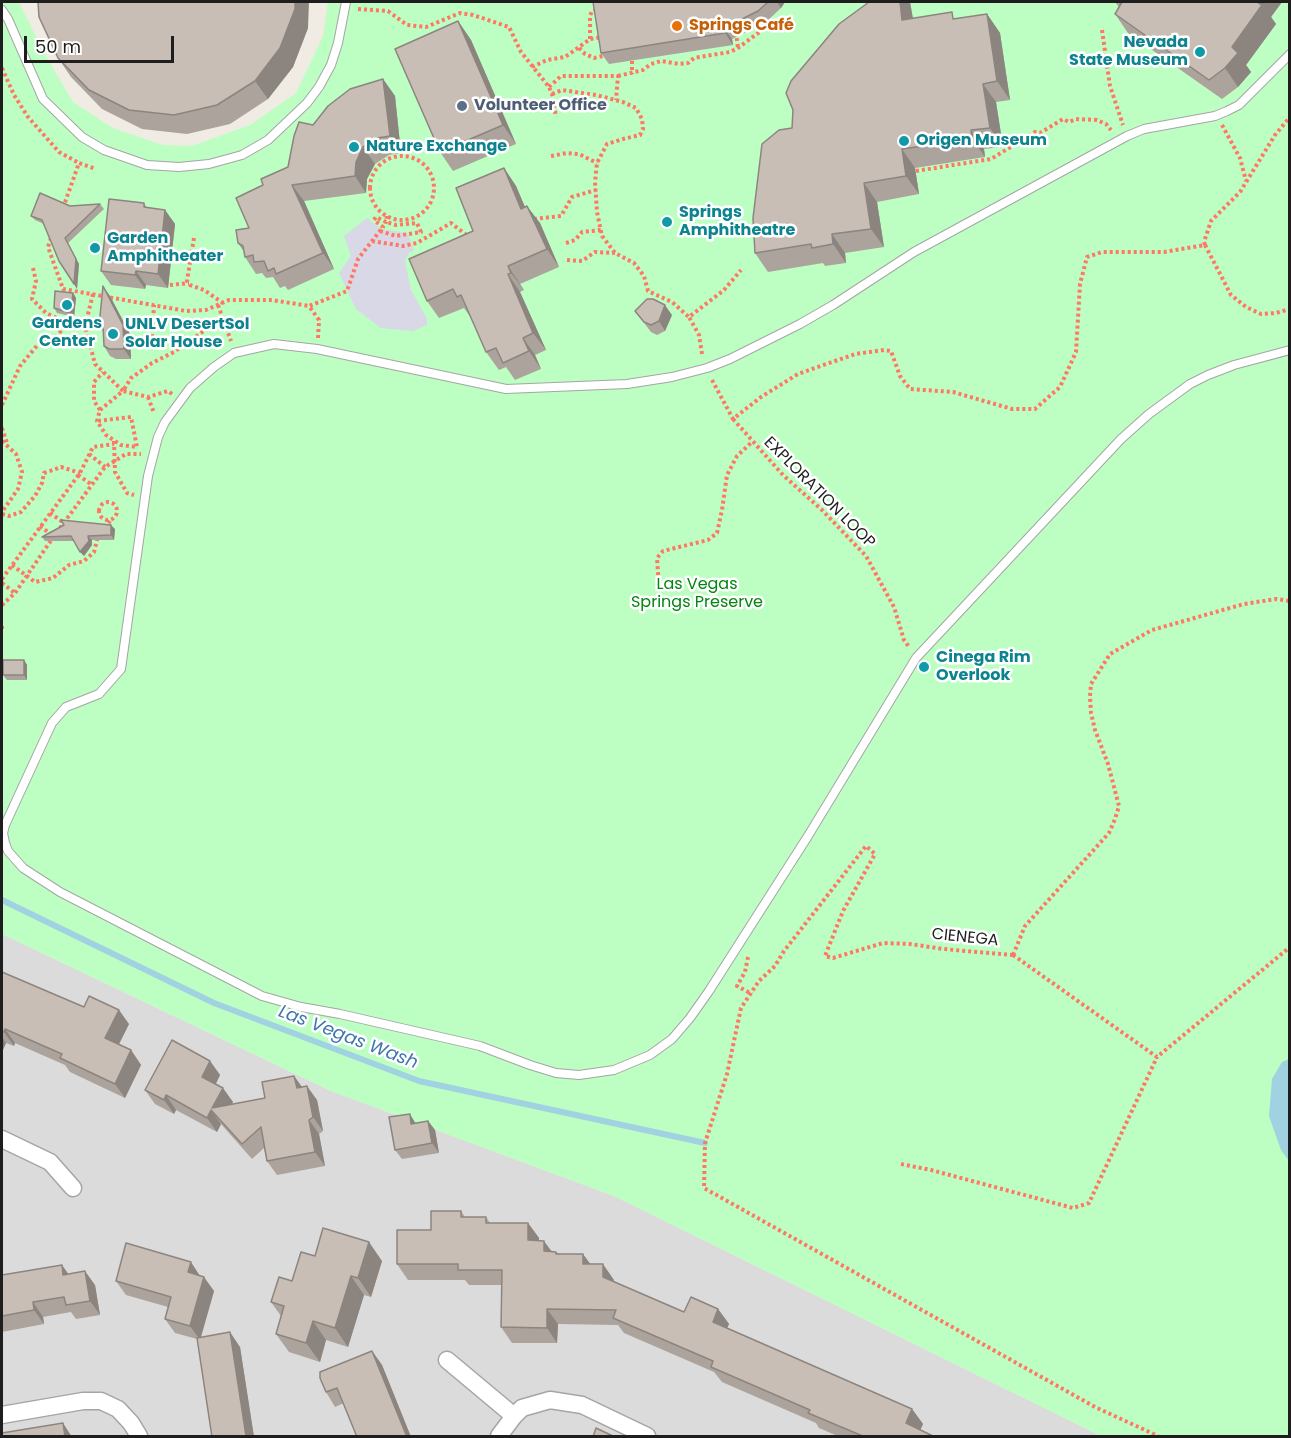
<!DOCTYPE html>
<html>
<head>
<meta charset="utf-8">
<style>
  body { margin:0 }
  #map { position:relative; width:1291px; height:1438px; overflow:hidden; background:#f0ece3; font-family:Poppins,sans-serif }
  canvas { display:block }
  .frame { position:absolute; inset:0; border:3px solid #1e1e1e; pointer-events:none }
  .scale { position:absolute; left:24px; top:36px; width:150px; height:27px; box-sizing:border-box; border:3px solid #1e1e1e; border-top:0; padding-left:8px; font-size:18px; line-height:21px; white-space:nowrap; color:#1e1e1e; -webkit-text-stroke:4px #fff; paint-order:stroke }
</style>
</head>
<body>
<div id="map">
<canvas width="1291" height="1438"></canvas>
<div class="frame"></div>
<div class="scale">50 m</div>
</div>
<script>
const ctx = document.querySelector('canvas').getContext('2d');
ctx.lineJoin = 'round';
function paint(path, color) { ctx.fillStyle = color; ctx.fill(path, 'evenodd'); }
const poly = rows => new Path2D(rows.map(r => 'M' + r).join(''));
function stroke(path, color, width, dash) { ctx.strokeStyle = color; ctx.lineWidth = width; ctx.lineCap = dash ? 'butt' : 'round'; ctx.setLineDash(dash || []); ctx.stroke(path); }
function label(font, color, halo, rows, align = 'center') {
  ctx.font = font + ' Poppins,sans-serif'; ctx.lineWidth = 5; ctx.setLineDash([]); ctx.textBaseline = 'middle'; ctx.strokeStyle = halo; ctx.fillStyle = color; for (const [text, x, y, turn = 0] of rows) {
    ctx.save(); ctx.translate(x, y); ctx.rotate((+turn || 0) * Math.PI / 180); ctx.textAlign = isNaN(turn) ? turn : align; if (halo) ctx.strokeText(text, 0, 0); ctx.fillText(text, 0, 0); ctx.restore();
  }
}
paint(poly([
  [2,934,331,1091,614,1196,1101,1436,2,1436]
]), '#dcdbdb');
paint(poly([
  [2,2,19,2,43,51,73,102,113,128,163,145,192,146,250,125,296,93,323,36,328,2,1289,2,1289,1436,1101,1436,614,1196,331,1091,2,934]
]), '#bdfec3');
paint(poly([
  [367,218,381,229,408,233,414,250,409,253,405,261,411,290,427,319,427,325,413,331,381,328,356,309,339,273,351,256,344,236]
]), '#d8d8e6');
paint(poly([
  [1289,1059,1289,1161,1281,1150,1269,1116,1272,1079,1282,1062]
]), '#a0d2e1');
stroke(poly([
  [2,900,214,1003,419,1081,705,1143]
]), '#a0d2e1', 6);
const lane = poly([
  [2,10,8,19,43,99,82,137,104,150,147,165,179,167,209,164,242,155,268,140,307,103,319,87,331,65,338,43,346,2],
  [1290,54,1239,105,1227,111,1215,116,1144,129,1127,136,914,252,833,305,800,324,730,359,707,368,672,377,627,384,506,389,317,349,274,344,234,353,214,367,190,388,165,422,158,437,148,476,121,669,99,694,66,707,52,723,5,825,3,833,5,843,8,851,23,868,60,892,262,996,301,1007,340,1014,480,1046,530,1065,556,1073,579,1075,614,1070,650,1055,672,1039,690,1018,709,991,808,836,916,658,1121,439,1149,414,1190,384,1208,375,1234,365,1290,350]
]);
const street = poly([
  [2,1139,50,1162,73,1188],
  [447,1360,514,1416],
  [2,1415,83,1401,101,1401,118,1409,131,1423,139,1436],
  [499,1436,514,1416,522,1408,550,1400,582,1405,647,1436]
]);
stroke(lane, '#a5a5a5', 10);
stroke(street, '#a5a5a5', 19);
stroke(poly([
  [358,9,388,11,407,25,426,27,460,13,473,15,509,27,521,52,549,87,552,94,556,117],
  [1102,30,1110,86,1123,125],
  [736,32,738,48],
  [590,39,590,16,592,11,597,10,598,12],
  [579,48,585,54,594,58,607,55],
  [632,55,632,74],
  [532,67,547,60,565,57,590,39,602,37],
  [2,68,14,95,28,117,59,152,79,163],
  [618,76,643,70,651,64,661,61,679,64,688,63,694,58,730,52,738,48,773,22],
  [549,87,561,76,618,76,616,100],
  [552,94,562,90,596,95,623,102,636,108,642,119,643,129,640,135,623,139,607,144,597,163,595,182,597,212,602,236,615,253,634,263,644,276,648,291,672,302,689,317],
  [1222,125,1240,158,1246,181],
  [551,156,567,153,579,154,597,163],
  '370 188a32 32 0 1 1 64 0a32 32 0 1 1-64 0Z',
  [916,171,991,159,1035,132,1040,133,1063,119,1069,122,1076,119,1097,120,1106,124,1111,130],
  [63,208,79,163,96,169],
  [534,219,561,216,572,197,596,190],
  [380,231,396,236,421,232,417,223,396,225,386,222],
  [51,238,48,247,63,289,186,311,206,310,229,300,272,300,309,306],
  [194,238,187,281,190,285,204,290,223,303],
  [372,241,403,246,417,243,451,223,469,237],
  [566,243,575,240,582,232,601,230],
  [1205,245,1231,295,1246,307,1261,314,1276,313,1290,309],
  [567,260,582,261,595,252,615,253],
  [33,268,36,281,32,299,46,313,67,323],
  [170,285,189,283],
  [93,294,85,326,95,364,123,391,100,410,97,421,106,435,121,445,137,447,131,417,97,421],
  [218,305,231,341],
  [152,337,154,305],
  [318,338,319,320,309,306,347,291,358,259,383,227,374,220,376,217,386,222,387,216],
  [702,354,699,335,689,317,724,290,741,270],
  [712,380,733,419,761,397,798,374,855,354,884,350,891,351,900,376,910,389,953,392,1012,409,1035,409,1060,387,1076,352,1080,284,1087,257,1102,252,1164,252,1205,245,1204,242,1211,221,1240,192,1275,135,1290,117],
  [172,394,168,391,148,397,123,391,131,378,152,363,174,352,205,330,226,323],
  [148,397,154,413],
  [2,405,20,366,40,342,57,336,67,323,85,326],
  [100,410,94,401,94,382,103,372],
  [733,419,783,475,822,510,866,556,894,607,904,640,909,647],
  [2,428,7,443],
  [2,441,16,454,22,472,18,489,2,512],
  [114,441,115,472,127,493,134,495],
  [89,454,105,467],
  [78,475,92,485],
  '99 511a9 9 0 1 1 18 0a9 9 0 1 1-18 0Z',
  [50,513,64,523],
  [2,514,9,516,21,512,35,496,42,483,44,473,61,467,80,473],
  [40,526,52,535],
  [60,528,105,467,126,454,141,454],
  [105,528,110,521],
  [12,565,35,582,53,578,69,565,84,561,94,552,98,536],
  [2,579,80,473,93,447,114,444],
  [2,583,15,593],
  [659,587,657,558,663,551,708,540,717,533,722,510,727,475,737,456,752,442],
  [2,605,15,593,52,539],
  [2,626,2,630],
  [1013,955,943,949,910,944,883,943,833,958,825,956,843,911,875,854,866,846,784,951,775,966,759,981,741,1008,727,1074,705,1143,704,1188,1095,1407,1158,1436],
  [1013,955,1025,926,1109,833,1115,819,1119,806,1108,764,1095,730,1091,713,1090,696,1091,684,1110,654,1152,630,1244,604,1276,599,1290,601],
  [1013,955,1157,1057,1290,947],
  [748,957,745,972,737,986,752,994],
  [901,1164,931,1170,1073,1208,1089,1203,1157,1057]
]), '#ff7765', 4, [3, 3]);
stroke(lane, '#fff', 8);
stroke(street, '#fff', 16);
paint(poly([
  [593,2,785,2,781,8,766,22,732,39,733,45,609,64,601,53],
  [869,2,910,2,913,18,956,19,987,14,1000,33,1010,100,996,102,1003,147,984,149,985,157,915,168,919,194,877,202,884,247,845,253,846,263,825,266,823,263,768,272,755,253,792,128,793,110],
  [1115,2,1282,2,1271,17,1276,24,1246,65,1251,72,1238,87,1222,99,1128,33,1115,14,1119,7],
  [458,21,471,40,516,144,453,171,440,152],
  [308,28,293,67,268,99,230,124,187,134,142,129,102,109,71,77,58,58],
  [383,79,395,96,401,153,389,155,375,164,367,179,366,193,304,201,334,269,288,290,285,286,280,288,273,277,266,278,262,273,256,274,245,257,244,252,238,243,249,228,263,185,288,167,313,125],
  [504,168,516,186,525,207,540,223,559,267,520,284,524,290,520,292,546,350,535,355,541,369,515,380,506,367,499,370,486,352,470,314,469,315,464,308,439,318,427,301,473,231],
  [144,203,147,208,165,210,175,224,168,288,146,285,145,289,111,285,101,271],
  [100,204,104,209,68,243,79,264,77,289,44,224,35,220,31,216,70,206],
  [73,293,76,298,74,317,57,313,54,308],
  [110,296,130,334,131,359,116,359,110,356,104,346,103,331,99,326],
  [635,311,672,315,665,331,657,335,651,332],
  [115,529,114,540,92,540,92,545,84,556,74,541,45,541,42,537],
  [24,660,27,665,27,680,7,680,3,675],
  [2,972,84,1007,129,1024,119,1044,131,1050,141,1065,125,1098,70,1072,65,1065,15,1043,14,1046,6,1043,2,1052],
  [210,1061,220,1075,216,1084,233,1102,232,1104,265,1098,294,1076,302,1087,317,1100,323,1131,319,1134,325,1166,277,1175,267,1161,264,1148,252,1159,221,1124,217,1132,176,1110,174,1114,155,1104,145,1090],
  [428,1121,435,1130,439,1153,402,1159,395,1150,416,1123],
  [461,1211,465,1217,486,1217,490,1223,528,1223,539,1238,539,1241,552,1251,590,1264,614,1280,614,1282,684,1312,718,1309,729,1324,727,1328,912,1409,923,1424,920,1430,935,1437,840,1437,819,1428,816,1423,722,1382,714,1372,624,1333,618,1325,558,1324,557,1343,512,1343,501,1327,502,1285,469,1285,465,1280,408,1280,397,1264,431,1230],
  [315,1256,382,1261,371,1297,364,1295,348,1347,326,1340,320,1362,289,1352,276,1334,281,1316,271,1302],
  [68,1274,95,1285,100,1315,76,1319,71,1312,43,1317,44,1324,2,1332,2,1275],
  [200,1276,214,1291,201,1337,240,1347,254,1437,212,1437,197,1339,175,1333,165,1319,168,1307,126,1295,116,1281],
  [372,1351,382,1365,411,1437,357,1437,344,1403,335,1407,326,1392]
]), '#aca39d');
paint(poly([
  [295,2,309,2,308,28,293,67,268,99,255,81],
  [777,2,785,2,781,8],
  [900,2,910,2,916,38,902,20],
  [1257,2,1282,2,1271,17,1276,24,1246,65,1251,72,1238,87,1225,68,1232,47],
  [987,14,1000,33,1010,100,997,81],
  [458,21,471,40,516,144,503,125],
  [724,28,732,39,733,45,725,33],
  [383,79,395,96,401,153,390,136],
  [983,84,996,102,1003,147,990,128],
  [971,130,984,149,985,157,972,139],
  [363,147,375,164,367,179,366,193,355,176,356,162],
  [902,149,915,168,919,194,906,176],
  [504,168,516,186,533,226,521,209],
  [864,183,877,202,884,247,871,229],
  [292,185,304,201,334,269,323,253],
  [527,206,540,223,559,267,547,249],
  [165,210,175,224,168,288,158,274],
  [832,234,845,253,846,263,833,244],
  [65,238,79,264,77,289,74,284],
  [508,266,524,290,511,273],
  [136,271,146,285,145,289,135,275],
  [508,274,520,292,546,350,533,333],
  [103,286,110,296,130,334,131,359,124,349],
  [73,293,76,298,74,317,71,313],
  [665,305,672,315,665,331,659,321],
  [523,338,535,355,541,369,529,351],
  [111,525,115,529,114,540,111,535],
  [88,536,92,540,92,545,84,556,80,552],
  [24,660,27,665,27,680,24,675],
  [119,1010,129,1024,115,1052,105,1038],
  [5,1029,15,1043,14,1046,4,1032],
  [2,1037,6,1043,2,1052],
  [131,1050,141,1065,125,1098,115,1084],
  [210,1061,220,1075,212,1091,202,1077],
  [294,1076,304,1090,297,1088],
  [307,1086,317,1100,323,1131,313,1117],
  [223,1088,233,1102,222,1122,212,1108],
  [166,1095,176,1110,174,1114,164,1100],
  [211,1110,221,1124,217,1132,207,1118],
  [410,1114,416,1124,411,1124],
  [309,1120,319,1134,325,1166,315,1152],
  [428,1121,435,1130,439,1153,432,1143],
  [528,1223,539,1238,538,1256,528,1240],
  [544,1241,555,1256,544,1251],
  [369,1242,382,1261,371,1297,358,1278],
  [583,1254,594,1269,583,1264],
  [191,1262,200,1276,188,1272],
  [603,1264,614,1280,613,1293,603,1277],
  [62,1265,72,1279,63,1275],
  [85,1271,95,1285,100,1315,90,1301],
  [351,1276,364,1295,348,1347,335,1328],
  [204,1277,214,1291,200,1340,190,1326],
  [33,1302,43,1317,44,1324,34,1310],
  [547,1309,558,1324,557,1343,547,1328],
  [718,1309,729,1324,723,1337,713,1322],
  [313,1321,326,1340,320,1362,306,1343],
  [230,1332,240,1347,254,1437,246,1436],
  [372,1351,382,1365,411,1437,407,1437],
  [912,1409,923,1424,917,1437,906,1423],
  [63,1423,72,1437,65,1437]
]), '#8c857f');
const building = poly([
  [38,2,295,2,295,9,280,48,255,81,217,105,174,115,129,110,89,90,58,58,39,17,38,2],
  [593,2,768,2,758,11,724,28,725,33,601,53,593,2],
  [869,2,900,2,902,20,952,12,953,19,987,14,997,81,983,84,990,128,971,130,972,139,902,149,906,176,864,183,871,229,832,234,833,244,812,248,811,244,755,253,753,218,762,144,779,130,792,128,793,110,786,93,791,81,839,24,869,2],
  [1122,2,1257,2,1262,5,1232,47,1238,53,1225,68,1209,80,1115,14,1122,2],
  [458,21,503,125,440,152,395,49,458,21],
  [383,79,390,136,377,138,363,147,356,162,355,176,292,185,323,253,276,274,274,268,268,271,264,261,254,262,253,255,245,257,243,246,238,243,236,230,249,228,236,198,263,185,261,179,288,167,294,136,299,122,313,125,328,106,350,89,383,79],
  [504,168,521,209,527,206,547,249,508,266,511,273,508,274,533,333,523,338,529,351,503,363,496,348,486,352,461,295,457,297,453,289,427,301,409,259,473,231,456,188,504,168],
  [40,193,70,206,100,204,65,238,76,259,74,284,59,261,42,220,31,216,40,193],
  [109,199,144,203,144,207,165,210,158,274,136,271,135,275,101,271,109,199],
  [103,286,123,325,124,349,109,349,104,346,103,326,99,326,103,286],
  [55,291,73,293,71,313,54,308,55,291],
  [647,299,653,299,665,305,659,321,651,325,644,322,635,311,647,299],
  [61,520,111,525,111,535,88,536,89,541,80,552,71,536,42,537,64,525,61,520],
  [3,660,24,660,24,675,3,675,3,660],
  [2,972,84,1007,89,996,119,1010,105,1038,131,1050,115,1084,60,1058,62,1054,5,1029,4,1032,2,1031,2,972],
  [172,1040,210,1061,202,1077,223,1088,212,1108,265,1098,262,1082,294,1076,297,1088,307,1086,313,1117,309,1120,315,1152,267,1161,261,1127,242,1144,211,1110,207,1118,166,1095,164,1100,145,1090,172,1040],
  [410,1114,411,1124,428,1121,432,1143,395,1150,389,1117,410,1114],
  [431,1211,461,1211,461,1217,486,1217,486,1223,528,1223,528,1240,544,1241,544,1251,556,1252,556,1254,583,1254,583,1264,603,1264,603,1277,684,1312,691,1297,718,1309,713,1322,912,1409,906,1423,935,1437,865,1437,808,1413,810,1410,711,1367,713,1361,613,1318,616,1310,547,1309,547,1328,501,1327,502,1270,458,1270,458,1264,397,1264,397,1230,431,1230,431,1211],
  [323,1228,369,1242,358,1278,351,1276,335,1328,313,1321,306,1343,276,1334,284,1306,271,1302,279,1277,292,1281,301,1252,315,1256,323,1228],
  [126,1243,191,1262,188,1272,204,1277,190,1326,165,1319,171,1297,116,1281,126,1243],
  [62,1265,63,1275,85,1271,90,1301,66,1305,64,1297,33,1302,34,1310,2,1316,2,1275,62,1265],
  [230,1332,246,1436,212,1437,197,1338,230,1332],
  [372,1351,407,1437,357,1437,337,1388,326,1392,320,1378,320,1372,372,1351],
  [63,1423,65,1437,2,1437,2,1433,63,1423],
  [596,1428,615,1437,593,1437,596,1428]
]);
paint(building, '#c8beb6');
stroke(building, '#8c857f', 1.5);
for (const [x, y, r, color] of [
  [677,26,6,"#e8710a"],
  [1200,52,6,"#0f9aa8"],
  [462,106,6,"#5c6f8a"],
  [904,141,6,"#0f9aa8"],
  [354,147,6,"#0f9aa8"],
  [667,222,6,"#0f9aa8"],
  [95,248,6,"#0f9aa8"],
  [67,305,6,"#0f9aa8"],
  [113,334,6,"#0f9aa8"],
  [924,667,6,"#0f9aa8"]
]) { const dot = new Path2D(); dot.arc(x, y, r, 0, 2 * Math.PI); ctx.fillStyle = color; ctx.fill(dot); stroke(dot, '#fff', 2); }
label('bold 16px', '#c56008', '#fff', [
  ["Springs Café",689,26]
], 'left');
label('bold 16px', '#0d838f', '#fff', [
  ["Nevada",1188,43,"right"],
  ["State Museum",1188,61,"right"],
  ["Origen Museum",916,141],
  ["Nature Exchange",366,147],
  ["Springs",679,213],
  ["Amphitheatre",679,231],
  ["Garden",107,239],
  ["Amphitheater",107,257],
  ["Gardens",67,324,"center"],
  ["Center",67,342,"center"],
  ["UNLV DesertSol",125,325],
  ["Solar House",125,343],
  ["Cinega Rim",936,658],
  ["Overlook",936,676]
], 'left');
label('bold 16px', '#4e5e75', '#fff', [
  ["Volunteer Office",474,106]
], 'left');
label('16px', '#1e1e1e', '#fff', [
  ["EXPLORATION LOOP",819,493,45],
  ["CIENEGA",965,938,6]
]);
label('16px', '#02860f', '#fff', [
  ["Las Vegas",697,585],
  ["Springs Preserve",697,603]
]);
label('italic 18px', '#4076ae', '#fff', [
  ["Las Vegas Wash",348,1038,21]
]);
</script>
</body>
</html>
